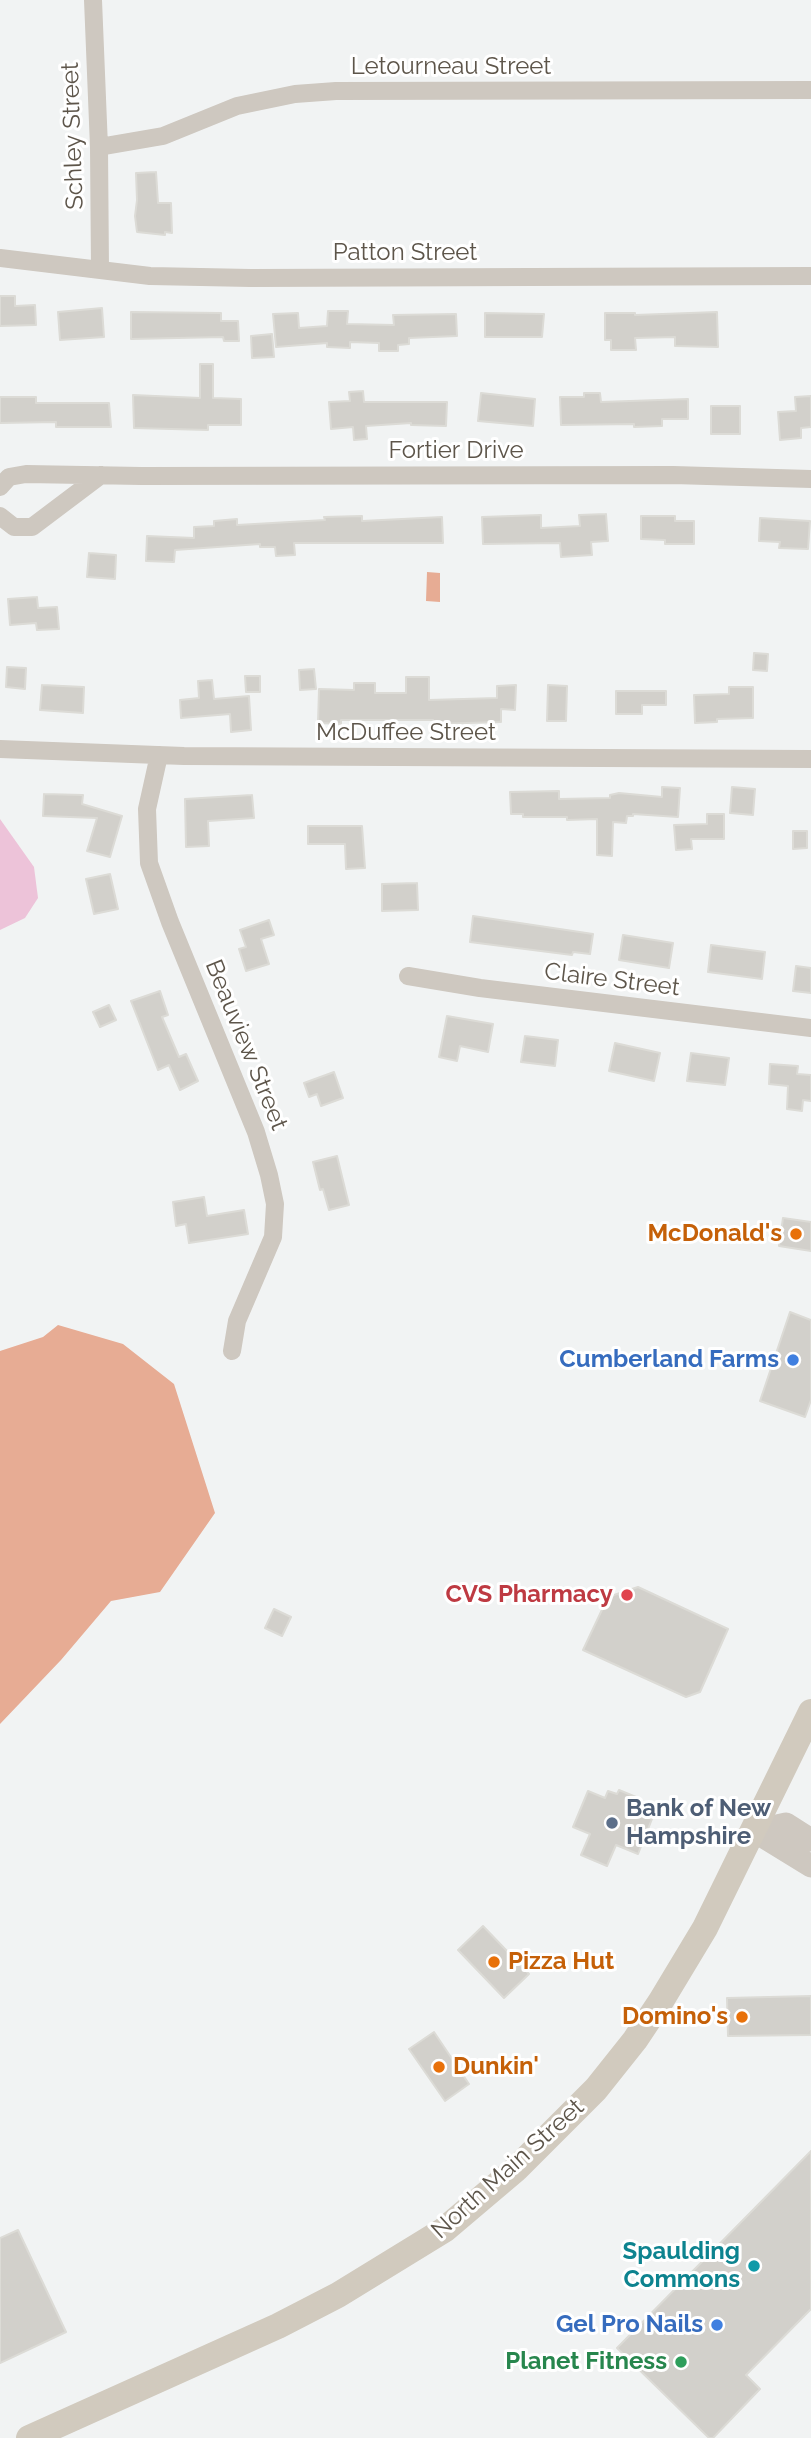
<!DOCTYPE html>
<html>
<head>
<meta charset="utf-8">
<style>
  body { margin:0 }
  canvas { display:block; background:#f1f3f3 }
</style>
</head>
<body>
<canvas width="811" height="2438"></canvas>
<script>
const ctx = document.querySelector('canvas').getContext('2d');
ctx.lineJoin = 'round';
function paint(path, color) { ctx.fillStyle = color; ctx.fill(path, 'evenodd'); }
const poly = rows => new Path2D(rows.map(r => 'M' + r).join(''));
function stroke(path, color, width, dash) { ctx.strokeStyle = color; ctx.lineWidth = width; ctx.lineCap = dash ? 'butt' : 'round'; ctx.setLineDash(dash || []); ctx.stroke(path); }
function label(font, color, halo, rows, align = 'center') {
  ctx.font = font + ' Raleway,sans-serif'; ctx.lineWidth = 6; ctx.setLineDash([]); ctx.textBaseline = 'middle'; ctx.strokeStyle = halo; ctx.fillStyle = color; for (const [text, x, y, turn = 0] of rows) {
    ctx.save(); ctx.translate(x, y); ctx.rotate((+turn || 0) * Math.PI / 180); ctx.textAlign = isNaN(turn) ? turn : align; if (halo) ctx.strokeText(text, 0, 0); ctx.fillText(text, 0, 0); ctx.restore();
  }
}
paint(poly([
  [0,819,34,867,38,898,25,918,0,930]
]), '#edc3d9');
paint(poly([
  [427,572,440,573,440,602,426,601],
  [58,1325,123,1344,174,1384,215,1513,160,1592,111,1601,61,1660,0,1724,0,1351,43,1337]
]), '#e7ac94');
const building = poly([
  [156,172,158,203,171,203,172,233,165,232,165,235,137,232,135,216,137,200,136,173,156,172],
  [0,296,15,296,15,306,35,305,36,325,0,326,0,296],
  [102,308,104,337,60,340,58,312,102,308],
  [328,311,348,311,347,324,394,325,393,315,456,314,457,336,409,338,409,344,398,345,398,351,379,351,379,343,350,342,350,348,327,347,327,343,276,347,273,314,298,313,299,328,327,326,328,311],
  [131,312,221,313,221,321,238,321,239,341,224,341,223,337,131,339,131,312],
  [717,312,718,347,675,346,675,337,635,338,636,350,611,350,611,340,605,340,605,313,635,313,635,315,717,312],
  [485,313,544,314,542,337,485,337,485,313],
  [272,334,274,357,252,358,251,336,272,334],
  [200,364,213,364,213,398,241,399,241,425,208,425,208,430,134,428,133,395,200,398,200,364],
  [363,391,364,402,447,402,446,426,411,425,411,423,366,426,367,439,354,440,353,427,331,429,329,402,350,401,349,392,363,391],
  [481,393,535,399,533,426,478,421,481,393],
  [584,393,600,393,601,402,688,399,688,419,662,419,662,426,634,427,634,424,561,425,560,397,584,397,584,393],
  [811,396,811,427,801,428,801,438,780,440,778,412,796,411,795,397,811,396],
  [0,397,36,397,36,403,109,403,111,427,56,427,56,422,0,423,0,397],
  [711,406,740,406,740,434,711,434,711,406],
  [606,514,608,541,591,542,592,555,561,557,560,543,483,544,482,517,541,515,541,528,580,526,579,515,606,514],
  [362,516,362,521,442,517,443,543,294,543,295,555,276,556,275,547,260,547,260,544,175,550,174,562,146,561,147,536,194,538,194,527,214,526,214,521,237,519,237,525,325,520,324,517,362,516],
  [641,516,675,516,675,521,694,521,694,544,665,544,665,540,641,539,641,516],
  [760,518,810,521,808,549,779,548,780,542,759,541,760,518],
  [89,553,116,555,115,579,87,577,89,553],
  [37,597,38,608,57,607,59,629,37,630,36,623,10,625,8,599,37,597],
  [754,653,768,654,767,671,753,670,754,653],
  [7,667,26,668,25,689,6,687,7,667],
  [314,669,316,689,300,690,299,670,314,669],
  [245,676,260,676,260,692,246,692,245,676],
  [406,677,429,677,429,700,497,698,497,686,516,685,515,710,501,709,501,722,433,724,433,720,341,720,341,724,318,723,319,689,354,690,354,683,375,683,375,693,406,693,406,677],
  [212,680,214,699,249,696,251,730,231,732,230,714,181,718,180,700,199,698,198,681,212,680],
  [42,685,84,687,83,713,40,710,42,685],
  [548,685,567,686,566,721,547,721,548,685],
  [729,687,753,687,753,718,717,719,717,722,695,723,694,695,729,694,729,687],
  [616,691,666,691,666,705,642,705,642,714,616,714,616,691],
  [662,787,680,788,678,817,633,814,633,816,627,816,626,823,613,822,612,856,597,855,597,819,567,820,567,817,523,817,523,814,511,814,510,792,559,791,559,799,610,798,610,795,619,793,662,797,662,787],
  [732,787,755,789,753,815,730,813,732,787],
  [44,794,83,795,82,804,122,816,110,857,87,851,97,818,43,816,44,794],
  [252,795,254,818,208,821,209,846,186,847,185,799,252,795],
  [707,814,724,814,724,839,691,839,692,849,676,850,674,825,707,824,707,814],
  [308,826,362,826,365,868,346,869,345,844,308,844,308,826],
  [793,831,807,831,807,848,793,849,793,831],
  [110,874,118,909,94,914,86,879,110,874],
  [417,883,418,910,382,911,382,884,417,883],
  [473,916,593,934,590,954,573,952,572,955,470,942,473,916],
  [269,920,274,935,261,939,269,964,246,971,239,949,246,947,240,930,269,920],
  [623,935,673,943,669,968,619,960,623,935],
  [711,945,765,952,762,979,708,972,711,945],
  [796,966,811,968,811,993,793,991,796,966],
  [160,991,168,1015,162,1017,179,1057,186,1054,198,1081,180,1090,169,1065,158,1070,131,1001,160,991],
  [109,1005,116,1020,100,1027,93,1012,109,1005],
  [447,1016,493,1024,488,1052,460,1046,457,1061,439,1057,447,1016],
  [525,1036,558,1040,555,1066,521,1062,525,1036],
  [615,1043,660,1053,654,1081,609,1071,615,1043],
  [691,1053,729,1058,725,1085,687,1081,691,1053],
  [770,1064,798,1066,797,1074,811,1075,811,1101,803,1100,802,1111,787,1109,788,1086,769,1084,770,1064],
  [334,1072,343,1098,321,1106,317,1094,309,1097,304,1083,334,1072],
  [337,1156,349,1205,329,1210,323,1189,320,1190,313,1162,337,1156],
  [204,1197,207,1216,244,1210,248,1234,189,1243,186,1224,176,1226,173,1202,204,1197],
  [783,1218,811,1222,811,1251,779,1246,783,1218],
  [790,1312,811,1320,811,1400,805,1417,760,1401,790,1312],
  [638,1587,728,1629,700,1692,686,1697,583,1650,608,1597,638,1587],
  [274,1609,291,1617,282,1636,265,1628,274,1609],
  [619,1790,636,1797,634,1801,646,1806,643,1815,652,1819,638,1854,616,1845,607,1866,581,1855,590,1834,573,1827,588,1791,605,1798,608,1791,617,1794,619,1790],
  [483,1926,529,1974,504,1998,458,1950,483,1926],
  [811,1996,811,2035,728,2036,727,1998,811,1996],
  [434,2032,469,2084,445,2101,409,2049,434,2032],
  [811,2151,811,2309,746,2375,760,2389,713,2438,709,2438,617,2348,811,2151],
  [18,2230,66,2332,0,2363,0,2238,18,2230]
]);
paint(building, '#d2d0cb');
stroke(building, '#dcdbd6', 2);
stroke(poly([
  [93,0,99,147,100,270],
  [99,147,163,136,237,106,295,94,336,91,811,90],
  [0,258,150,276,251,278,811,276],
  [0,487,9,477,26,474,142,476,673,475,811,479],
  [0,516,14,527,32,527,101,475],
  [0,749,184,756,811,759],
  [159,755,147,809,149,863,170,922,256,1132,269,1175,275,1204,273,1237,237,1321,232,1351],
  [408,976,480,988,811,1028]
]), '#cec8c0', 18);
stroke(poly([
  [754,1831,811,1866],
  [754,1831,786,1824,811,1840]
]), '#cec8c0', 23);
stroke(poly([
  [29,2438,278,2326,338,2295,444,2230,516,2169,596,2089,635,2040,661,2001,705,1928,811,1712]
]), '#d1cabe', 26);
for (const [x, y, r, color] of [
  [796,1234,7,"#e8710a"],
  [793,1360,7,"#3f7fe0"],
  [627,1595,7,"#e0444e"],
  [612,1823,7,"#5c6f8a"],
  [494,1962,7,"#e8710a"],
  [742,2017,7,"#e8710a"],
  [439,2067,7,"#e8710a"],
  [754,2266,7,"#0f9aa8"],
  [717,2325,7,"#3f7fe0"],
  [681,2362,7,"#2e9e5b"]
]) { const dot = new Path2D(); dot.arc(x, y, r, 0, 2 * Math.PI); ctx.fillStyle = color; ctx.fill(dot); stroke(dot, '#fff', 2.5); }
label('24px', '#5d554a', '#fff', [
  ["Letourneau Street",451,67],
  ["Schley Street",73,136,-92],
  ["Patton Street",405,253],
  ["Fortier Drive",456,451],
  ["McDuffee Street",406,733],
  ["Claire Street",612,980,7],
  ["Beauview Street",246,1045,68],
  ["North Main Street",508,2169,-42]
]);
label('bold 24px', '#c56008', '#fff', [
  ["McDonald's",782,1234],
  ["Pizza Hut",508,1962,"left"],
  ["Domino's",728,2017],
  ["Dunkin'",453,2067,"left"]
], 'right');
label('bold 24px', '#366cbe', '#fff', [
  ["Cumberland Farms",779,1360],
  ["Gel Pro Nails",703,2325]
], 'right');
label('bold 24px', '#be3a42', '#fff', [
  ["CVS Pharmacy",613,1595]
], 'right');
label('bold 24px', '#4e5e75', '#fff', [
  ["Bank of New",626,1809],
  ["Hampshire",626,1837]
], 'left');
label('bold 24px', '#0d838f', '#fff', [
  ["Spaulding",740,2252],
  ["Commons",740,2280]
], 'right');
label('bold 24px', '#27864d', '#fff', [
  ["Planet Fitness",667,2362]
], 'right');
</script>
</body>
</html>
